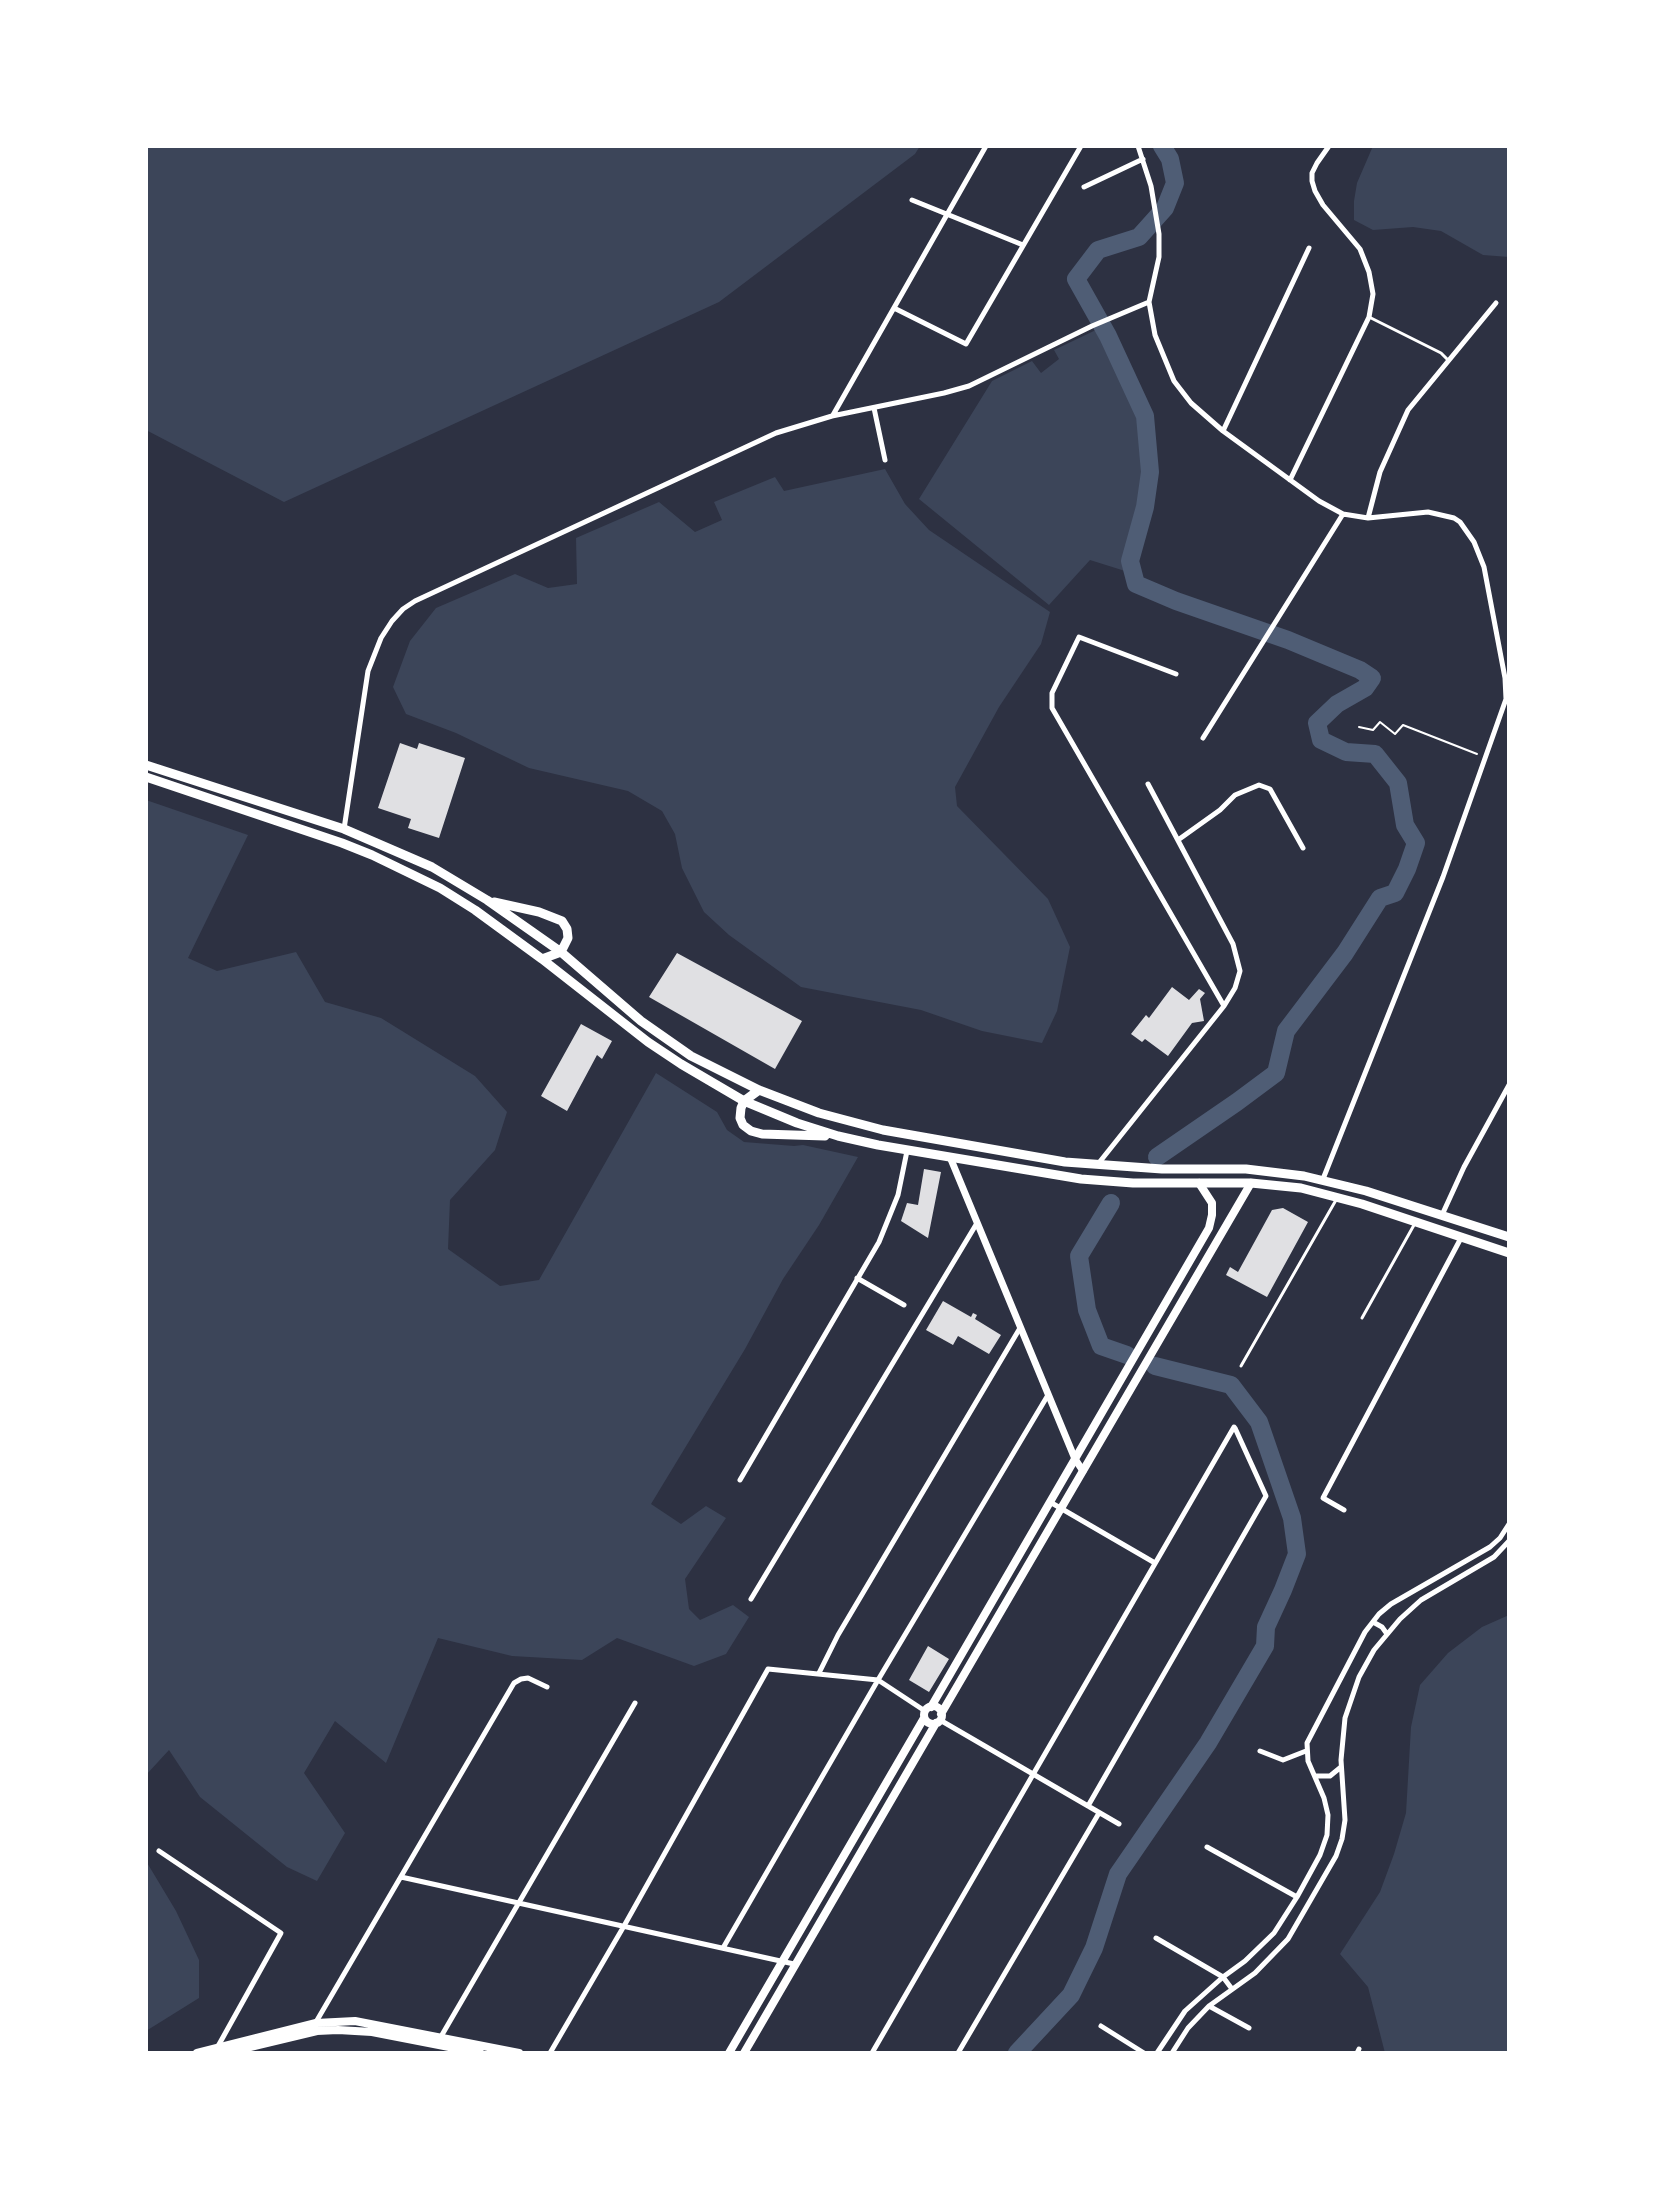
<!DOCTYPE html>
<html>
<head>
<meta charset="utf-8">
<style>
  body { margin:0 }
  #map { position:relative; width:1655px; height:2199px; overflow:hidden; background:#2d3142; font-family:Jost,sans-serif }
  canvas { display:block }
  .frame { position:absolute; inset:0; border:148px solid #fff; pointer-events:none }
</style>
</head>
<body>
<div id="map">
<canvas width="1655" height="2199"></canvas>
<div class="frame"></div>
</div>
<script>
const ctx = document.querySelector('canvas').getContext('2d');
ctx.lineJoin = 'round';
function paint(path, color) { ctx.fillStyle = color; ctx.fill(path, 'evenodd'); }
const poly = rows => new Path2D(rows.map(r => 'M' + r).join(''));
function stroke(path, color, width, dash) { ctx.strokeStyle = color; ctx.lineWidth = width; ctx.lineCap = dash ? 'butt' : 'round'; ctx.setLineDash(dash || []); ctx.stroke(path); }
paint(poly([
  [146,146,920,146,915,154,719,302,284,502,146,430],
  [1373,146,1509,146,1509,257,1483,255,1441,231,1413,227,1373,230,1354,220,1354,201,1357,183],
  [1098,329,1139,417,1146,472,1142,507,1125,571,1090,560,1049,605,919,499,992,381,1032,361,1041,373,1059,359,1054,350],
  [885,469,905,504,929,530,1050,612,1041,644,999,707,955,787,957,806,1048,899,1070,947,1057,1011,1042,1043,982,1031,921,1010,801,987,729,935,704,912,682,868,675,834,662,811,628,791,529,768,456,733,406,714,393,687,410,641,436,608,515,574,548,588,577,584,576,538,659,502,695,532,722,520,714,502,775,477,784,491],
  [146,800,248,835,188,958,217,971,296,952,325,1002,381,1018,475,1076,507,1112,495,1150,450,1200,448,1249,500,1286,539,1280,656,1073,717,1112,727,1130,744,1142,794,1146,803,1145,858,1157,819,1225,783,1279,745,1349,651,1504,681,1524,706,1506,726,1518,685,1579,689,1609,700,1620,733,1605,749,1617,726,1654,694,1666,617,1638,582,1660,512,1656,438,1638,386,1763,335,1721,304,1773,345,1833,317,1881,287,1867,200,1797,169,1750,146,1775],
  [1509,1615,1509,2053,1385,2053,1368,1987,1340,1954,1380,1892,1394,1854,1406,1813,1411,1727,1420,1685,1448,1653,1482,1627],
  [146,1861,176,1911,199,1960,199,1998,146,2031]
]), '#3c4559');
stroke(poly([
  [1157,1157,1237,1102,1276,1073,1286,1031,1345,953,1380,898,1395,893,1407,869,1416,843,1405,825,1398,783,1375,754,1346,752,1321,740,1317,723,1337,704,1365,688,1372,678,1360,670,1288,640,1176,601,1136,584,1130,561,1145,507,1150,472,1145,416,1108,336,1076,279,1098,250,1139,237,1165,208,1175,183,1170,159,1162,146],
  [1111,1203,1079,1256,1087,1310,1101,1346,1127,1355],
  [1017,2053,1071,1995,1094,1948,1118,1874,1208,1743,1265,1646,1266,1627,1283,1590,1297,1554,1292,1518,1259,1422,1231,1385,1155,1366]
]), '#4f5d75', 18);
paint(poly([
  [400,743,417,749,419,743,465,758,439,838,408,828,411,819,378,808],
  [677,953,802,1021,775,1069,649,997],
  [1172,987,1189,1000,1199,989,1205,993,1200,999,1204,1021,1192,1023,1168,1056,1145,1039,1142,1042,1131,1034,1146,1015,1149,1018],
  [581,1024,612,1041,602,1059,597,1055,567,1111,541,1096],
  [924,1169,941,1172,928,1238,901,1221,907,1203,918,1205],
  [1283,1208,1308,1222,1267,1297,1226,1275,1230,1267,1238,1272,1272,1210],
  [943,1301,971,1317,973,1313,977,1315,975,1319,1001,1335,989,1354,958,1336,953,1345,926,1330],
  [928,1646,949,1659,929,1692,909,1680]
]), '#e0e0e3');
stroke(poly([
  [1359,727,1373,730,1380,722,1395,734,1403,725,1477,754]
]), '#fff', 2);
stroke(poly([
  [1369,317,1441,353,1448,360],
  [1362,1318,1414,1225],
  [1241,1366,1336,1200]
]), '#fff', 3);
stroke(poly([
  [1084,187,1143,159],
  [912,200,1023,245],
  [1149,302,1155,335,1174,381,1191,403,1223,431,1319,501,1343,514,1368,518,1428,512,1454,518,1460,522,1474,542,1484,567,1505,678,1506,699,1443,877,1323,1179],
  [894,308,966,344,1081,146],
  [874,408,885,460],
  [833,415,986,146],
  [1223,431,1309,248],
  [1290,480,1369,317,1373,294,1369,272,1360,249,1323,205,1315,191,1312,181,1312,173,1317,163,1329,146],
  [1368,518,1380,472,1408,410,1496,303],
  [1203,738,1343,514],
  [1148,784,1233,944,1240,971,1235,988,1224,1006],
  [344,829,368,671,381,638,392,621,403,609,415,601,776,433,832,416,944,393,969,386,1092,326,1149,302,1159,257,1159,234,1151,186,1138,146],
  [1178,840,1220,810,1235,795,1259,785,1270,789,1303,848],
  [1098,1164,1224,1006,1052,708,1052,693,1079,637,1176,674],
  [1442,1215,1464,1167,1509,1085],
  [857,1278,904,1305],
  [740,1480,879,1242,898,1195,907,1151],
  [1050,1502,1155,1563],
  [1344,1510,1323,1498,1461,1238],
  [751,1599,977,1223],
  [1373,1622,1382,1627,1387,1634],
  [819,1673,838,1635,1020,1328],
  [940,1720,1119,1824],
  [1260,1751,1283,1760,1306,1751],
  [1315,1776,1330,1776,1341,1767],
  [1088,1806,1266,1496,1235,1428],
  [1207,1847,1297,1897],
  [159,1851,281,1933,217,2048,218,2053],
  [401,1877,794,1964],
  [1156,1938,1223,1977,1232,1989],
  [723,1948,878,1680,1048,1395],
  [1209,2006,1249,2028],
  [316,2022,514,1683,521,1679,528,1678,547,1687],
  [1101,2026,1144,2053],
  [439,2040,635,1703],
  [550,2053,624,1926,768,1669,878,1680,925,1711],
  [872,2053,1234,1427],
  [958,2053,1099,1813],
  [1157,2053,1185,2011,1223,1977,1245,1961,1274,1933,1297,1897,1320,1855,1327,1835,1328,1815,1324,1798,1308,1761,1307,1743,1365,1632,1379,1614,1391,1604,1490,1547,1500,1538,1509,1524],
  [1172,2053,1188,2028,1209,2006,1255,1973,1288,1939,1336,1856,1342,1839,1345,1820,1341,1760,1345,1718,1359,1677,1374,1650,1400,1619,1421,1600,1494,1557,1509,1541],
  [1357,2053,1359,2049]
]), '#fff', 5);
stroke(poly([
  [950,1157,1075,1459,1083,1471]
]), '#fff', 7);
stroke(poly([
  '924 1715a9 9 0 1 1 18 0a9 9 0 1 1-18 0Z',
  [931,1707,1209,1228,1212,1215,1212,1203,1199,1183],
  [941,1714,1251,1183],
  [197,2053,316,2023,355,2021,519,2053],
  [225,2053,317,2031,338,2030,372,2032,480,2053],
  [729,2053,924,1718],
  [744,2053,936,1723]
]), '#fff', 8);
stroke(poly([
  [146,765,344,829,432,867,487,900,561,952,641,1021,691,1056,759,1090,819,1113,883,1130,1065,1162,1162,1169,1246,1169,1304,1176,1366,1191,1509,1237],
  [146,777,342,843,372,855,440,888,475,910,542,959,648,1042,681,1064,744,1101,797,1123,838,1136,878,1145,1081,1179,1133,1183,1251,1183,1301,1188,1362,1204,1509,1253],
  [494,902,539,912,562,921,567,929,568,938,561,952,542,959],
  [759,1090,744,1101,741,1108,740,1118,743,1125,751,1131,762,1134,825,1136]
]), '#fff', 9);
</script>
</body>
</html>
